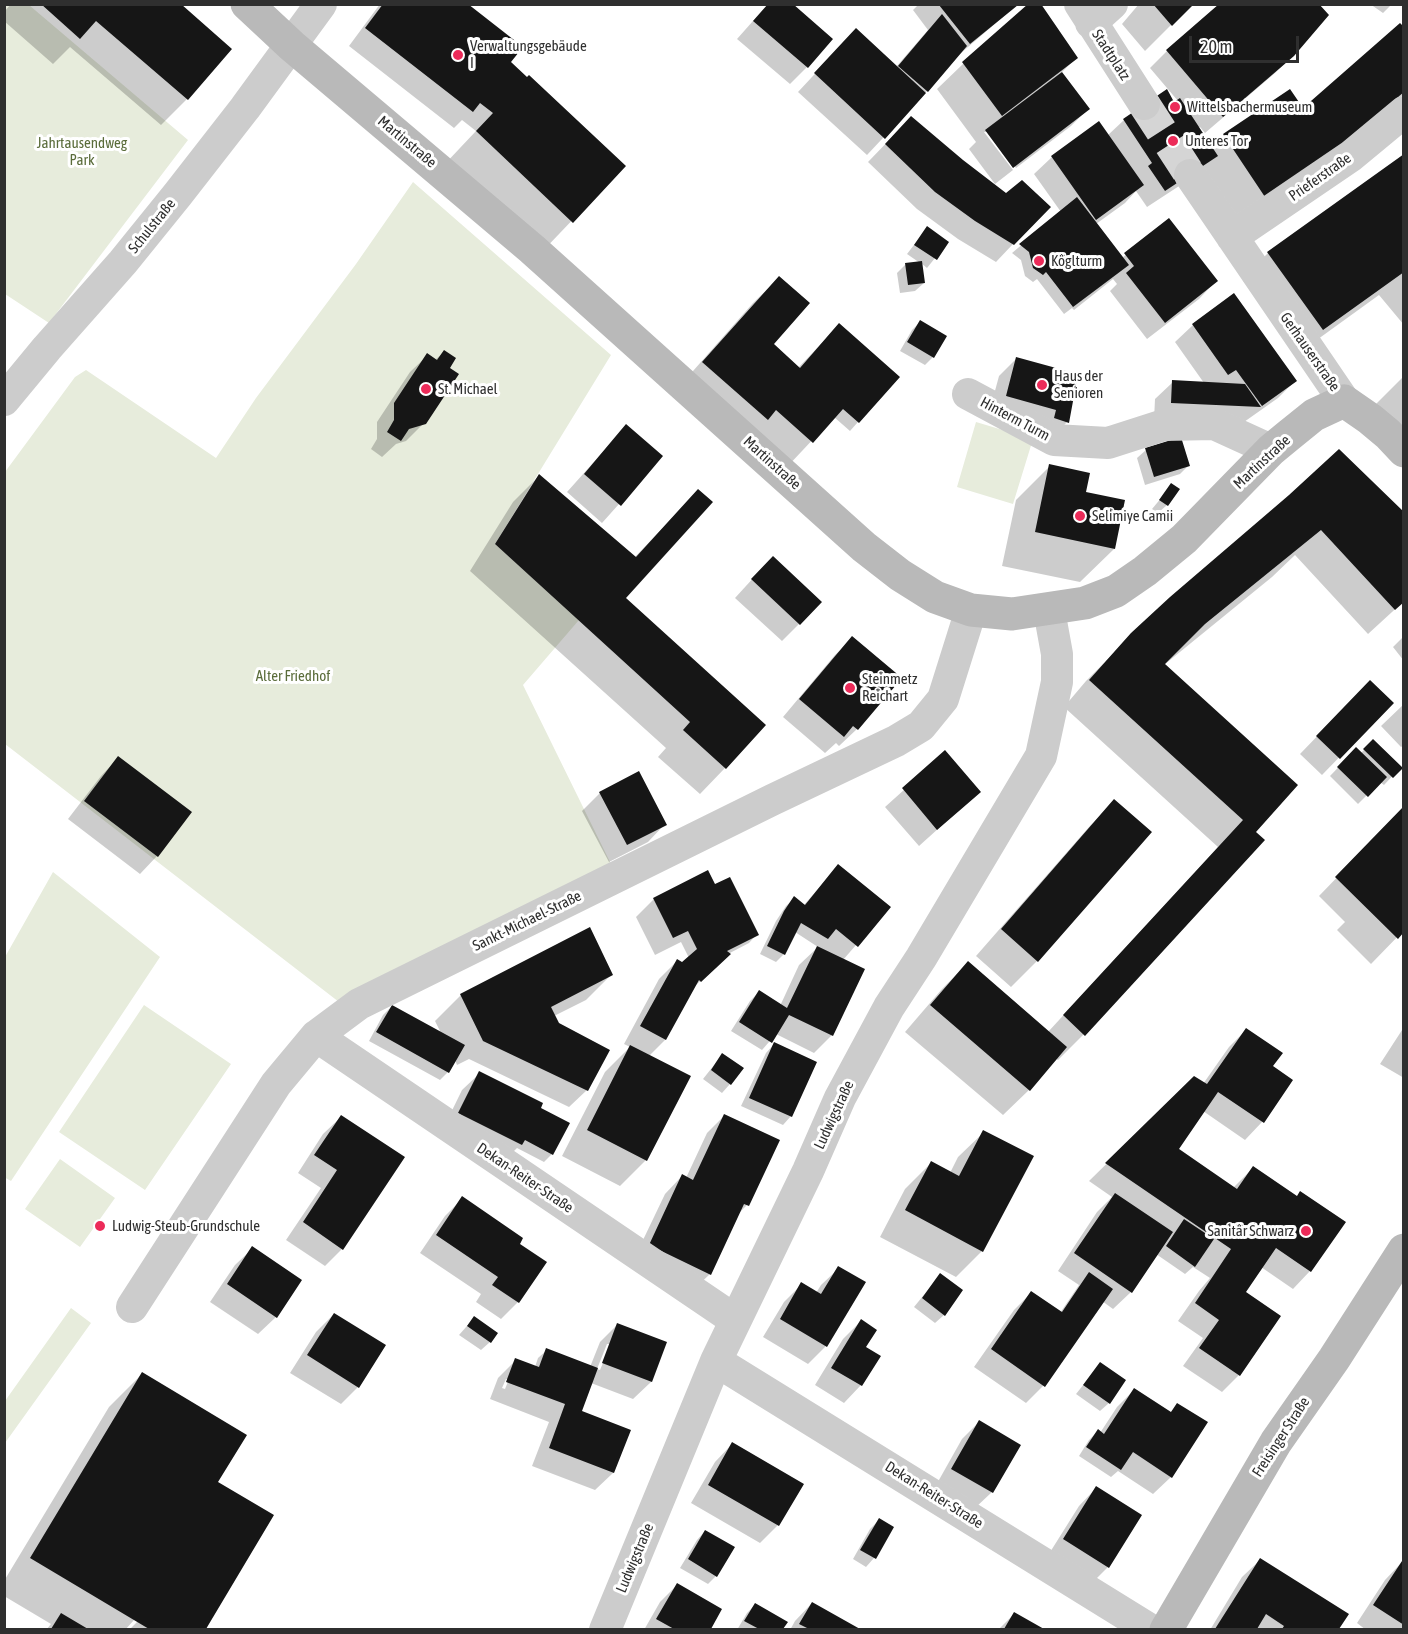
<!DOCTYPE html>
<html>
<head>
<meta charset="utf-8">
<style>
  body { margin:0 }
  #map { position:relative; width:1408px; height:1634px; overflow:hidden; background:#fff; font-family:"Asap Condensed",sans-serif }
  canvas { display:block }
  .frame { position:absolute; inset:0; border:6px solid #2f2f2f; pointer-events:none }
  .scale { position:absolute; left:1189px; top:36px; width:110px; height:27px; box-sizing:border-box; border:3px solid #2f2f2f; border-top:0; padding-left:8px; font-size:18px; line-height:21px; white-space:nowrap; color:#2f2f2f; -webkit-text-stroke:4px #fff; paint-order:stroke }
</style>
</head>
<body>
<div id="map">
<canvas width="1408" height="1634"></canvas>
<div class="frame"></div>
<div class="scale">20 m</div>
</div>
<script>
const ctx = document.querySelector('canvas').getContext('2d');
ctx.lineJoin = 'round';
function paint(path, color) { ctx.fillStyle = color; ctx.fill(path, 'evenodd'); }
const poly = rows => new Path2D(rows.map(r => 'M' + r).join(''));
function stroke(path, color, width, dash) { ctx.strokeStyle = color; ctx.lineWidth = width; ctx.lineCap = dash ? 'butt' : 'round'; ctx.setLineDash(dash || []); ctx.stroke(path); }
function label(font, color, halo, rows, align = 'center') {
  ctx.font = font + ' "Asap Condensed",sans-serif'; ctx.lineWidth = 6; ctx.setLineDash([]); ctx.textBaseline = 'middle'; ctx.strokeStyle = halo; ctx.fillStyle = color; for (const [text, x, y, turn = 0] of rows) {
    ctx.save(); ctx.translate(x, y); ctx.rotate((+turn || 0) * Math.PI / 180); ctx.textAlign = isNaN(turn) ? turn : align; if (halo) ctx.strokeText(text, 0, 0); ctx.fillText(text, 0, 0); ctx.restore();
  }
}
paint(poly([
  [4,5,29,5,188,140,49,323,5,294],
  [413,182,611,355,495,544,579,620,523,685,611,864,339,1002,5,744,5,472,75,377,86,370,216,458,256,398,356,264],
  [976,422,1033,439,1013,504,957,487],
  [53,872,160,957,11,1181,4,1177,5,957],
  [144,1005,231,1064,145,1190,59,1132],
  [60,1159,115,1198,80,1247,25,1209],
  [71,1308,91,1323,5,1443,5,1401]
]), '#e7ecdc');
paint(poly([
  [11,4,178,4,230,49,187,99,161,125,70,47,53,64,4,21,4,12],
  [380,4,466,4,509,62,624,166,538,256,443,166,476,131,462,120,454,128,349,46],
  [768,4,807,67,790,84,737,39],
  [919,4,1018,4,954,59,927,91,867,155,798,92,839,48,896,67,928,30,913,10],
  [1139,4,1192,4,1145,51,1122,24],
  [1370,4,1392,4,1383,13],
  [1404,30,1404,94,1305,178,1239,222,1199,173,1147,207,1136,191,1125,203,1096,224,1122,258,1169,220,1216,281,1199,299,1147,339,1110,291,1117,284,1113,279,1074,310,1072,308,1064,314,1037,279,1033,282,1025,276,1021,260,1012,253,1061,212,1034,174,1052,157,1098,124,1107,136,1124,120,1178,101,1150,68,1167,51,1293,55,1275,73,1205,133,1200,127,1198,128,1211,148,1224,135,1302,110],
  [1076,58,1061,73,1088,109,1071,126,1016,168,988,132,984,132,1013,170,995,184,969,149,976,142,937,89,963,64],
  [894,135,1013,244,996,262,958,239,917,209,868,162],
  [1404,156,1404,325,1379,295,1296,355,1242,279,1268,253],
  [927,228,947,243,927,268,921,263,924,283,915,291,900,293,897,273,905,265,920,263,907,254],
  [779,278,772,345,798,368,839,325,898,377,850,431,834,417,786,468,678,388,753,303],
  [920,322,933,357,925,365,900,351,912,330],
  [1193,325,1295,381,1278,398,1244,422,1154,420,1155,399,1173,382,1204,383,1175,342],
  [444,352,424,423,406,441,396,444,382,457,371,449,377,439,377,422,410,372,428,355,435,360],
  [1017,358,1076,376,1067,422,1050,440,989,413,999,376],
  [1404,376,1404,439,1373,407],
  [626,426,661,457,602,523,567,492],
  [1146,450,1188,466,1180,474,1145,485,1137,458],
  [1050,466,1084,493,1114,549,1080,582,1002,566,1016,500],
  [539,476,634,558,698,491,624,598,725,768,700,794,658,757,666,748,470,571,513,502],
  [1172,485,1167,505,1158,513,1152,509],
  [1290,496,1404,601,1368,634,1295,555,1272,577,1164,665,1254,832,1083,1035,1058,1060,1055,1058,1029,1090,1003,1115,905,1032,942,989,968,963,1048,1032,1218,847,1064,707,1086,681,1133,634],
  [756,575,799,624,782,641,735,598],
  [1404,636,1404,661,1393,647],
  [853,638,900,678,857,729,839,746,836,743,825,753,783,717,835,655],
  [1353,699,1392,703,1322,775,1300,754],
  [1404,704,1404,745,1401,747,1381,726],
  [1373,741,1400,768,1384,785,1380,782,1358,804,1330,776,1356,749,1361,753],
  [945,753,979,792,919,846,885,807],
  [118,758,157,856,140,874,68,819,101,776],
  [600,793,665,824,648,842,609,862,582,811],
  [1114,801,1037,961,1011,987,976,956,1089,827],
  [1404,808,1404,930,1371,964,1337,930,1345,922,1319,896],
  [838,866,889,907,843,960,863,970,832,1035,814,1053,776,1034,762,1050,731,1031,750,1001,759,992,780,1006,799,965,818,947,795,932,784,954,776,962,760,954,776,921,786,906,795,898,804,905],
  [708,872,715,886,757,934,749,943,728,954,692,989,665,1040,649,1056,646,1160,620,1186,562,1156,605,1072,630,1047,624,1044,659,979,677,961,682,964,689,958,681,942,655,955,636,917,654,899],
  [612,974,586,1000,554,1016,587,1090,569,1107,469,1059,457,1065,455,1060,448,1072,440,1080,369,1041,383,1015,392,1006,441,1033,435,1021,461,995],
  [1404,1027,1404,1078,1380,1064],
  [1246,1030,1271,1067,1291,1081,1262,1122,1245,1140,1203,1111,1178,1148,1233,1188,1253,1168,1310,1271,1293,1289,1261,1267,1245,1291,1239,1375,1222,1392,1183,1366,1203,1338,1178,1321,1199,1291,1210,1278,1193,1267,1185,1274,1156,1254,1131,1292,1113,1309,1102,1301,1043,1386,1026,1403,974,1367,1014,1310,1031,1293,1060,1313,1079,1285,1058,1271,1097,1212,1112,1197,1089,1181,1194,1078,1203,1084,1229,1047],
  [774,1044,791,1116,783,1125,741,1106,766,1053],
  [722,1055,730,1084,722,1093,703,1079],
  [480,1073,536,1114,552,1154,544,1162,517,1148,503,1162,442,1131,462,1090],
  [724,1116,747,1205,737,1215,710,1274,692,1291,632,1263,665,1194,682,1176,686,1178,707,1133],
  [341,1117,342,1249,325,1266,286,1240,321,1188,298,1173,323,1134],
  [984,1132,982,1251,956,1277,880,1237,905,1189,931,1163,950,1173,958,1157],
  [463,1198,518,1244,518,1302,501,1319,476,1302,481,1294,420,1253,445,1216],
  [253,1248,276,1317,258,1334,210,1302,235,1265],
  [839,1268,864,1283,825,1347,808,1364,763,1337,784,1302,802,1284,816,1293,821,1285],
  [940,1275,944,1315,935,1323,914,1307],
  [334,1314,358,1387,341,1404,290,1373,316,1332],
  [474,1318,490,1342,481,1350,459,1335],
  [861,1321,864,1347,861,1385,844,1403,815,1385,843,1339],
  [617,1325,666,1343,651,1382,633,1399,591,1383,580,1412,629,1431,613,1473,595,1490,532,1466,549,1422,490,1399,498,1378,516,1360,535,1367,538,1358,547,1350,590,1367,600,1342],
  [607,1344,611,1344,600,1370,597,1369],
  [506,1379,509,1379,505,1389,502,1388],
  [1100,1364,1124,1381,1109,1403,1100,1411,1076,1394],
  [142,1374,216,1482,272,1516,204,1630,129,1630,139,1620,134,1620,125,1630,46,1630,51,1624,4,1596,4,1581,109,1407],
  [1135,1389,1170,1413,1178,1405,1171,1477,1153,1494,1118,1471,1111,1477,1079,1456,1089,1440,1098,1431,1100,1433,1117,1407],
  [979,1422,992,1492,974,1509,935,1487,962,1439],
  [732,1444,802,1485,778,1525,760,1543,691,1503,715,1462],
  [1096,1488,1108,1567,1091,1584,1047,1557,1079,1506],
  [879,1520,892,1528,874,1558,866,1567,853,1559,870,1529],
  [705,1531,716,1576,708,1584,680,1568,697,1540],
  [1260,1560,1346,1614,1337,1630,1210,1630,1242,1577],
  [1402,1562,1404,1563,1404,1630,1366,1630,1357,1623,1385,1580],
  [677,1585,720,1610,709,1630,644,1630,660,1602],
  [812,1603,857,1630,790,1630,795,1621],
  [755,1605,786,1623,782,1630,737,1630,747,1613],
  [1014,1614,1041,1630,998,1630]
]), '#0003');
paint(poly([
  [41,4,181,4,232,49,188,100,96,21,80,39],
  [383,4,468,4,523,47,511,62,527,77,529,75,626,166,573,223,476,131,493,113,480,103,473,112,365,28],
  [768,4,793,4,833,39,808,68,753,21],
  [1028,4,1041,4,1078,58,1002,116,962,62],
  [1153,4,1194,4,1172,26],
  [1219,4,1319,4,1329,15,1294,56,1223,117,1166,50],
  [939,5,1018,5,970,44],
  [942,14,967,46,928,92,898,66],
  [1400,23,1404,27,1404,92,1332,152,1265,197,1223,134,1290,89,1303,108],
  [856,28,926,93,885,139,814,73],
  [1062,72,1090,109,1013,168,985,130],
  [1167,89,1174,102,1180,98,1218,156,1165,191,1148,166,1152,163,1123,119],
  [911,116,963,160,1006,193,1022,180,1051,207,1014,245,975,221,935,192,885,144],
  [1099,121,1144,185,1096,220,1051,156],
  [1404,154,1404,272,1323,330,1267,252],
  [1077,197,1129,265,1073,307,1046,272,1043,275,1033,268,1029,252,1019,244],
  [1169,218,1218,281,1165,323,1126,273,1134,266,1124,253],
  [927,226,949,242,937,260,914,245],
  [922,261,925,283,908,285,905,263],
  [779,276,810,303,774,344,800,368,839,323,900,377,859,423,843,409,813,443,776,410,768,420,702,362],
  [1234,293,1297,381,1262,406,1236,370,1228,375,1192,324],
  [920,320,947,336,934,358,907,342],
  [444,350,456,358,450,368,459,374,426,424,409,429,401,441,387,432,394,420,394,403,427,353,437,360],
  [1016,357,1078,374,1069,423,1054,418,1056,410,1006,396],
  [1172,380,1245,384,1261,407,1171,403],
  [626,424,663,456,621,506,584,474],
  [1181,437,1190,466,1154,477,1145,448],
  [1339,449,1404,512,1404,602,1395,610,1321,530,1205,624,1165,664,1298,785,1256,832,1265,840,1085,1036,1063,1015,1243,820,1089,680,1131,633,1170,597,1289,495],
  [1049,464,1090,473,1086,492,1125,500,1115,549,1035,532],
  [539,474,636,557,698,489,713,502,626,598,766,725,726,769,683,730,690,722,495,544],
  [1171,483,1180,489,1168,506,1159,500],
  [773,556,822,602,800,625,751,579],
  [852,636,902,678,858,730,853,726,844,737,799,699],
  [1370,680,1394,703,1340,759,1316,736],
  [1373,739,1403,768,1393,778,1363,749],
  [1356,747,1387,777,1368,797,1337,767],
  [945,750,981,792,937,830,902,788],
  [118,756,192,812,158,857,84,801],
  [639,771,667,825,627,845,599,792],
  [1114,799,1152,832,1038,962,1001,929],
  [1404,806,1404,932,1398,939,1335,877],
  [838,864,891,907,858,947,836,929,828,939,801,923,785,955,767,946,784,911,794,896,805,905],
  [708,870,715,884,730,877,759,935,727,951,731,954,701,982,699,980,666,1040,640,1026,677,959,682,962,697,949,688,931,673,938,653,898],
  [590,927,613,975,551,1007,559,1023,610,1050,588,1091,483,1041,460,994],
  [817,946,865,969,833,1036,789,1015,772,1043,739,1022,759,990,787,1008],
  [968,961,1067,1047,1030,1091,930,1005],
  [392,1005,465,1045,449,1073,376,1032],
  [1246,1028,1283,1053,1273,1066,1293,1080,1264,1123,1218,1092,1179,1149,1237,1189,1253,1166,1297,1196,1300,1191,1346,1222,1311,1272,1276,1248,1246,1292,1281,1316,1240,1376,1199,1348,1219,1320,1195,1303,1231,1249,1105,1163,1194,1076,1207,1084],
  [774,1042,817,1062,792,1117,749,1098],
  [630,1045,691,1076,647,1161,587,1130],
  [722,1053,744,1068,731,1085,711,1070],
  [479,1071,543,1103,541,1108,570,1123,553,1155,525,1140,522,1145,458,1113],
  [724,1114,780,1140,749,1206,744,1204,711,1275,649,1245,682,1174,693,1180],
  [341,1115,405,1157,343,1250,303,1222,337,1170,314,1155],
  [983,1130,1034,1156,983,1252,905,1210,931,1161,959,1176],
  [1115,1193,1173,1232,1132,1293,1074,1253],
  [462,1196,523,1238,520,1244,547,1262,519,1303,492,1285,498,1277,436,1235],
  [1184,1219,1214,1239,1195,1267,1166,1246],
  [252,1246,302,1280,277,1318,227,1284],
  [838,1266,866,1282,827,1347,780,1319,801,1282,821,1294],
  [1089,1272,1113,1289,1045,1387,991,1349,1031,1291,1062,1312],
  [940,1273,963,1290,945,1316,922,1298],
  [334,1313,386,1345,359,1388,307,1355],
  [474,1316,498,1333,491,1343,467,1326],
  [861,1319,877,1330,866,1347,881,1356,862,1386,831,1368],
  [617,1323,667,1342,652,1382,602,1363],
  [546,1348,598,1368,582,1411,631,1430,614,1473,549,1448,565,1404,506,1382,515,1358,539,1367],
  [1100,1362,1126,1380,1110,1404,1083,1385],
  [142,1372,247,1435,218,1482,274,1515,206,1629,149,1629,30,1558],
  [1134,1388,1171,1412,1177,1403,1208,1422,1172,1478,1133,1452,1121,1470,1086,1447,1098,1429,1104,1434],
  [979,1420,1021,1445,993,1493,951,1469],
  [732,1442,804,1484,779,1526,708,1485],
  [1096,1486,1142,1515,1109,1568,1063,1539],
  [879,1518,894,1527,876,1559,860,1550],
  [705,1530,735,1547,717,1577,688,1559],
  [1260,1558,1349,1614,1339,1629,1282,1629,1284,1626,1266,1614,1257,1629,1215,1629],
  [1402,1561,1404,1562,1404,1625,1373,1605],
  [677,1583,722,1609,711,1629,674,1629,656,1619],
  [812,1602,860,1629,809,1629,799,1624],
  [755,1603,788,1622,783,1629,759,1629,744,1621],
  [1014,1612,1044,1629,1004,1629],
  [61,1613,88,1629,51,1629]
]), '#161616');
stroke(poly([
  [1144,104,1190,175]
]), '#d5d5d5', 32, [32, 16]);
stroke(poly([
  [1080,4,1144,104],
  [1091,23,1112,4],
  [1190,175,1344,401],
  [1232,237,1351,156,1404,112],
  [968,394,1054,440,1108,443,1164,425,1214,424,1271,450],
  [4,400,47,348,123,262,178,194,245,108,321,4],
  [316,1036,735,1320],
  [132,1307,276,1084,316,1036,359,1004,772,800,896,741,921,726,943,699,971,610],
  [716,1361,1151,1630],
  [605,1630,716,1361,808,1171,840,1098,889,1007,921,958,1041,756,1057,682,1057,654,1049,610]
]), '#ccc', 32);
stroke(poly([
  [247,4,292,46,532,249,864,547,900,575,935,597,971,610,1012,614,1085,603,1116,591,1145,571,1184,539,1271,450,1288,436,1314,415,1344,401,1370,419,1388,434,1404,451],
  [1166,1630,1276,1442,1334,1359,1404,1250]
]), '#b9b9b9', 33);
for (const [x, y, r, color] of [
  [458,55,6,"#ec2b59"],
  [1175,107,6,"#ec2b59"],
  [1173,141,6,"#ec2b59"],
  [1039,261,6,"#ec2b59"],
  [1042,385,6,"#ec2b59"],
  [426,389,6,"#ec2b59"],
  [1080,516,6,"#ec2b59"],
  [850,688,6,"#ec2b59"],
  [100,1226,6,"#ec2b59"],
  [1306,1231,6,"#ec2b59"]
]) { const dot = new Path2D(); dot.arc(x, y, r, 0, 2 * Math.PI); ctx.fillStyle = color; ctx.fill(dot); stroke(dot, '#fff', 2); }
label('15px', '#2f2f2f', '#fff', [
  ["Verwaltungsgebäude",470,46],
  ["I",470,63],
  ["Wittelsbachermuseum",1187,107],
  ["Unteres Tor",1185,141],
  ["Köglturm",1051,261],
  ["Haus der",1054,376],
  ["Senioren",1054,393],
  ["St. Michael",438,389],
  ["Selimiye Camii",1092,516],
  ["Steinmetz",862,679],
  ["Reichart",862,696],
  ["Ludwig-Steub-Grundschule",112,1226],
  ["Sanitär Schwarz",1294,1231,"right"]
], 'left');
label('15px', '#2f2f2f', '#fff', [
  ["Stadtplatz",1111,55,57],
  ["Martinstraße",407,142,40],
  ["Prieferstraße",1320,177,-35],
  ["Schulstraße",152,226,-51],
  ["Gerhauserstraße",1310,352,55],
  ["Hinterm Turm",1015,419,28],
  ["Martinstraße",1262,462,-43],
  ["Martinstraße",772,463,42],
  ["Sankt-Michael-Straße",527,921,-26],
  ["Ludwigstraße",834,1115,-65],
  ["Dekan-Reiter-Straße",525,1178,34],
  ["Freisinger Straße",1281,1437,-57],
  ["Dekan-Reiter-Straße",934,1495,32],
  ["Ludwigstraße",635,1558,-67]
]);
label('15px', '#5a6c3a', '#fff', [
  ["Jahrtausendweg",82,143],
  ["Park",82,160],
  ["Alter Friedhof",293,676]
]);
</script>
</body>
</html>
